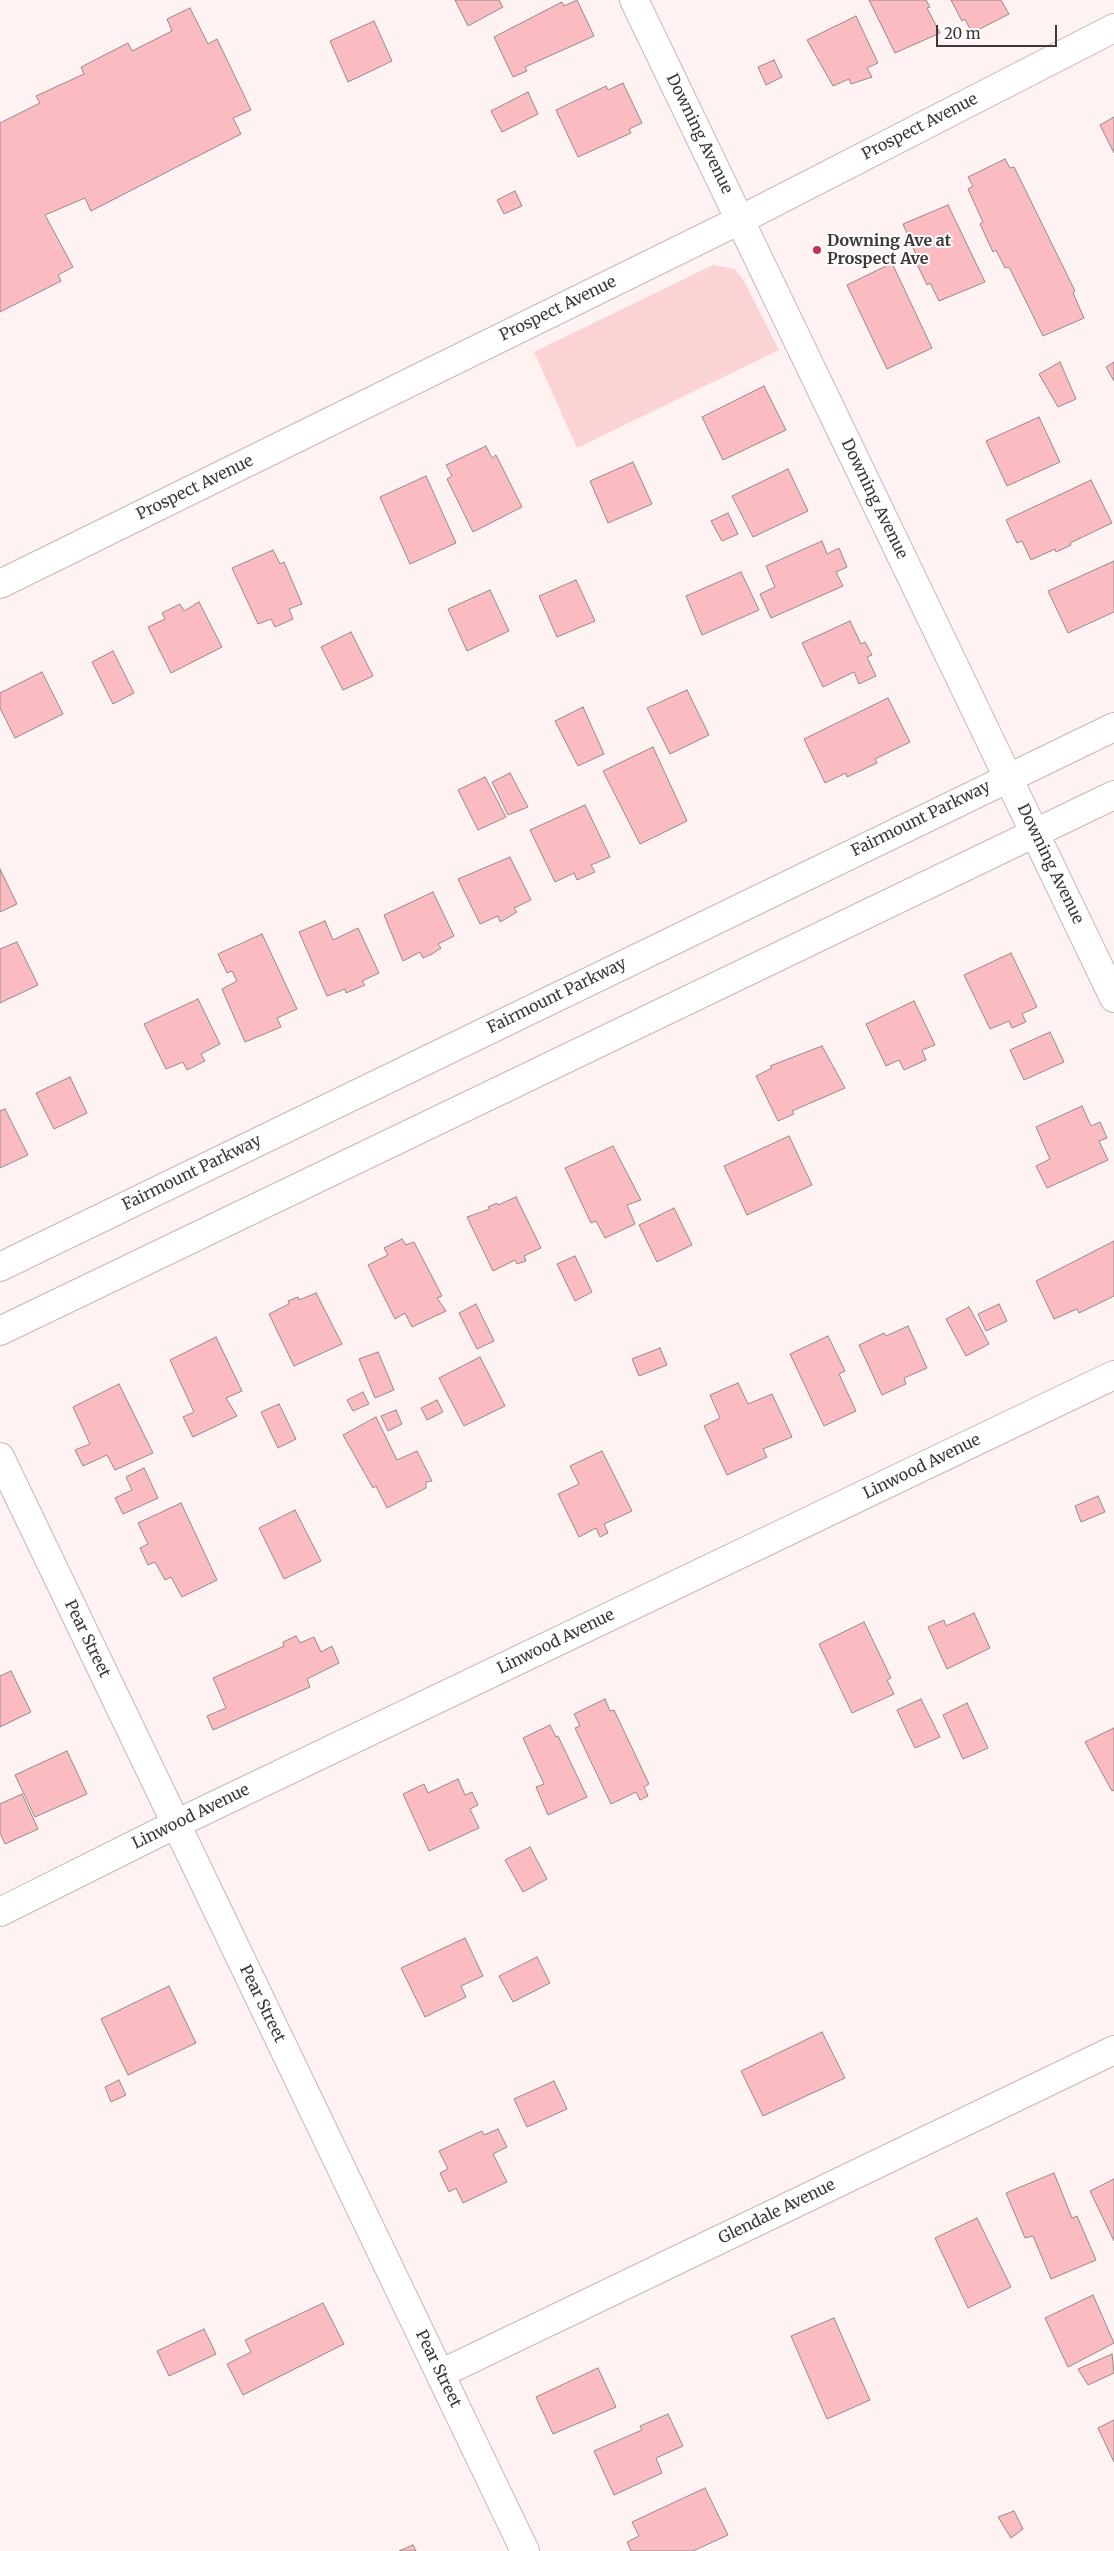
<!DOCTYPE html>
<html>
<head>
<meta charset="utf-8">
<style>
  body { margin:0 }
  #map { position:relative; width:1114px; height:2551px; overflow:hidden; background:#fef2f3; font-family:Merriweather,serif }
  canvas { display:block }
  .scale { position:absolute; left:936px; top:25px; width:121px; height:22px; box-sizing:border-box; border:2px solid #3e3737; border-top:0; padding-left:6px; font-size:15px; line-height:18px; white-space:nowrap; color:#3e3737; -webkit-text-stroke:4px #fff; paint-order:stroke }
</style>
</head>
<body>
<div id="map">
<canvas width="1114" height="2551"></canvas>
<div class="scale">20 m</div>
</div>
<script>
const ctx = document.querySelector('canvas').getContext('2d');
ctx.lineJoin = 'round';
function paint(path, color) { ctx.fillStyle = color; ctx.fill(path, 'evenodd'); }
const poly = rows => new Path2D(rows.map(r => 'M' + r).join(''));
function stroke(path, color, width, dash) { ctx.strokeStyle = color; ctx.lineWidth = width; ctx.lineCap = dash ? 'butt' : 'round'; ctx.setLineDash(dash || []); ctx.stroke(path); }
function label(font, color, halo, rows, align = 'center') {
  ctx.font = font + ' Merriweather,serif'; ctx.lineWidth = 4; ctx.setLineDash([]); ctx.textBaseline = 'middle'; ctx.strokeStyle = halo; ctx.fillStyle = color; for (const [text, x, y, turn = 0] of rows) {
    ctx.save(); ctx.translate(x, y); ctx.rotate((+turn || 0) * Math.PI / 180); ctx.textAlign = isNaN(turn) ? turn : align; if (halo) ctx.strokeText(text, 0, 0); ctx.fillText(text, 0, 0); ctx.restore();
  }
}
paint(poly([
  [713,265,735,269,744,281,779,350,577,448,534,352]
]), '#fcd3d5');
const building = poly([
  [455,0,499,0,503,7,468,26,455,0],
  [577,0,594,36,525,67,527,71,513,77,494,37,562,2,564,6,577,0],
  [869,0,926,0,930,7,927,8,940,33,895,53,869,0],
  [951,0,1001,0,1009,14,972,33,965,19,962,21,951,0],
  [190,8,208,44,217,39,251,110,233,118,241,134,91,211,85,198,45,215,73,267,58,275,61,281,0,312,0,123,40,103,36,96,84,74,81,67,128,43,132,51,172,31,167,19,190,8],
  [856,16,878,63,867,68,872,77,851,84,849,79,833,86,807,40,856,16],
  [374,21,392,61,348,82,330,41,374,21],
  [774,60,782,77,766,85,758,67,774,60],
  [623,83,642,123,629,129,631,133,578,157,556,110,606,86,608,90,623,83],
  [528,92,538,114,502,132,491,111,528,92],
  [1114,117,1114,153,1100,125,1114,117],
  [1005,159,1010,168,1014,167,1021,181,1075,291,1073,293,1084,318,1043,336,1009,267,1005,268,996,250,993,252,980,224,983,222,968,189,973,186,968,177,1005,159],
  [515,191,522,206,504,214,497,200,515,191],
  [948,205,985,282,939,301,930,283,927,285,915,260,918,259,903,224,948,205],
  [892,263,932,348,887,369,847,285,892,263],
  [1060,362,1076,399,1058,407,1039,374,1060,362],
  [1114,362,1114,381,1106,367,1114,362],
  [764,386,786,430,723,460,702,417,764,386],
  [1039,417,1060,462,1007,486,986,441,1039,417],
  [486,446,492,458,496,455,522,507,473,532,447,479,452,476,446,465,486,446],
  [633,462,652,504,608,523,590,481,633,462],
  [788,469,808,511,753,537,732,496,788,469],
  [426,476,456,543,410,564,380,497,426,476],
  [1091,480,1112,523,1070,543,1071,545,1056,552,1055,549,1031,560,1022,541,1017,543,1006,520,1091,480],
  [728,513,738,534,722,541,711,521,728,513],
  [822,541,827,554,839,548,847,567,836,572,843,586,771,618,760,594,775,587,766,566,822,541],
  [273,550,280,564,284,562,302,604,289,609,293,619,275,627,271,619,258,624,232,568,273,550],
  [1114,561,1114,612,1068,633,1048,591,1114,561],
  [741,572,759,610,702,635,686,596,741,572],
  [576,580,595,621,557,637,539,596,576,580],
  [490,590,509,631,467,651,448,609,490,590],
  [199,602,222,647,171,673,148,627,165,619,162,613,180,604,184,611,199,602],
  [850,621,861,644,865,642,872,655,867,657,876,676,859,684,854,672,823,687,802,643,850,621],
  [351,632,373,676,343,690,321,647,351,632],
  [113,651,134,693,113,704,92,662,113,651],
  [42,672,63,714,15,738,0,708,0,693,42,672],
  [687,690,709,735,670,754,647,708,687,690],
  [888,698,910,742,875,759,877,763,847,777,846,773,825,783,804,739,888,698],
  [583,707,604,754,578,766,555,721,583,707],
  [653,747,687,821,640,844,603,771,653,747],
  [510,773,528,807,508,815,492,782,510,773],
  [485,777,506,817,478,830,458,790,485,777],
  [585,805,610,857,591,865,595,872,577,880,574,873,555,882,530,830,585,805],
  [510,857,531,900,514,908,517,912,500,922,498,916,480,924,458,879,510,857],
  [0,869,17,904,0,912,0,869],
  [433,892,454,936,438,944,441,948,432,954,423,958,420,952,403,961,384,915,433,892],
  [325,921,333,940,358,928,379,973,362,981,365,985,346,993,345,989,327,996,299,932,325,921],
  [262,934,297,1009,277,1018,281,1027,245,1042,222,989,237,981,232,971,227,973,218,954,262,934],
  [17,942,38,985,0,1003,0,949,17,942],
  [1011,953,1037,1007,1022,1014,1026,1022,1012,1028,1009,1021,990,1029,964,975,1011,953],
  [198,999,220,1044,201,1054,205,1061,187,1070,183,1062,166,1069,144,1024,198,999],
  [914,1001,935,1045,922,1050,926,1060,904,1070,899,1060,886,1066,866,1024,914,1001],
  [1050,1032,1064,1062,1024,1080,1010,1050,1050,1032],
  [822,1046,845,1088,792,1111,794,1114,778,1121,756,1076,772,1068,770,1066,822,1046],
  [70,1077,87,1113,54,1129,36,1093,70,1077],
  [1082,1106,1091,1126,1100,1122,1107,1138,1099,1141,1108,1160,1047,1188,1036,1166,1050,1159,1036,1127,1082,1106],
  [5,1109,28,1155,0,1168,0,1111,5,1109],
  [789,1136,812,1185,747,1215,724,1166,789,1136],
  [613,1146,641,1200,627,1205,635,1224,605,1238,596,1221,591,1223,565,1168,613,1146],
  [516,1197,541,1248,524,1256,526,1261,517,1264,515,1260,493,1271,467,1217,490,1209,488,1207,497,1203,498,1205,516,1197],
  [674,1208,692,1245,657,1262,639,1225,674,1208],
  [402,1239,406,1245,414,1242,442,1296,437,1298,446,1311,412,1327,405,1313,395,1319,368,1265,388,1255,384,1248,402,1239],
  [1114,1241,1114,1296,1079,1313,1077,1309,1054,1319,1036,1281,1114,1241],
  [575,1256,592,1292,575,1301,557,1264,575,1256],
  [316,1293,342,1344,294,1366,269,1314,289,1304,288,1301,298,1297,299,1300,316,1293],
  [476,1304,494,1341,477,1349,459,1313,476,1304],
  [999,1304,1007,1321,986,1331,978,1314,999,1304],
  [969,1307,989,1344,966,1356,946,1319,969,1307],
  [908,1326,927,1368,904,1378,906,1384,882,1395,859,1345,884,1333,886,1336,908,1326],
  [828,1336,845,1371,839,1374,856,1411,824,1426,790,1354,828,1336],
  [216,1337,242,1391,226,1398,237,1416,193,1437,183,1417,194,1412,170,1360,216,1337],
  [660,1348,667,1365,639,1376,632,1359,660,1348],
  [378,1352,394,1390,375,1398,359,1359,378,1352],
  [480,1357,505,1406,464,1426,439,1378,480,1357],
  [738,1383,748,1404,772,1394,792,1437,763,1449,767,1457,727,1475,704,1426,720,1418,710,1395,738,1383],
  [119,1384,153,1453,115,1470,107,1455,83,1466,75,1450,90,1444,73,1407,119,1384],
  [363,1392,369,1404,353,1411,347,1400,363,1392],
  [437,1400,443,1412,427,1420,421,1408,437,1400],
  [279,1404,296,1439,278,1448,261,1412,279,1404],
  [396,1410,402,1424,388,1431,381,1416,396,1410],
  [376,1417,397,1460,417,1451,432,1481,426,1482,426,1488,387,1508,376,1486,373,1488,343,1435,376,1417],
  [602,1451,632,1511,604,1524,608,1533,600,1537,596,1528,579,1537,558,1494,579,1484,570,1466,602,1451],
  [144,1468,158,1498,123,1514,115,1498,132,1490,126,1477,144,1468],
  [1098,1496,1105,1512,1081,1522,1075,1506,1098,1496],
  [181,1503,217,1580,182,1597,171,1577,165,1580,155,1562,148,1565,140,1548,148,1544,138,1523,181,1503],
  [295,1510,321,1561,284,1579,259,1528,295,1510],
  [974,1613,990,1648,947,1669,928,1627,944,1620,946,1626,974,1613],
  [864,1622,891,1678,887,1680,894,1694,852,1713,819,1644,864,1622],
  [296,1636,300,1643,314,1637,321,1652,332,1646,339,1663,307,1679,310,1687,213,1730,207,1716,226,1708,213,1678,284,1646,283,1642,296,1636],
  [11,1671,31,1712,0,1727,0,1676,11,1671],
  [605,1699,610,1711,614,1710,649,1784,644,1787,648,1796,640,1800,636,1792,611,1804,575,1728,580,1726,574,1714,605,1699],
  [921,1699,940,1737,915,1748,897,1710,921,1699],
  [967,1703,988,1748,963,1759,943,1715,967,1703],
  [550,1725,556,1737,558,1736,587,1797,548,1815,536,1787,544,1784,523,1738,550,1725],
  [1114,1728,1114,1790,1112,1791,1085,1742,1114,1728],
  [67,1751,87,1794,35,1817,15,1775,67,1751],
  [458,1779,465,1795,472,1792,478,1805,470,1809,479,1828,429,1851,403,1794,424,1784,428,1793,458,1779],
  [22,1794,38,1829,5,1844,0,1833,0,1804,22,1794],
  [530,1847,547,1879,523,1892,505,1860,530,1847],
  [465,1938,483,1976,461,1986,466,1997,425,2017,401,1968,465,1938],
  [537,1957,550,1983,513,2002,499,1976,537,1957],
  [169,1986,196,2043,128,2075,101,2019,169,1986],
  [822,2032,845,2078,763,2116,741,2071,822,2032],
  [119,2080,126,2095,111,2102,105,2087,119,2080],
  [554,2081,567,2109,527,2127,514,2099,554,2081],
  [498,2129,507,2147,493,2154,507,2182,463,2203,456,2188,449,2192,440,2173,448,2169,439,2151,482,2131,484,2135,498,2129],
  [1054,2173,1072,2218,1077,2216,1096,2260,1051,2279,1033,2236,1025,2238,1006,2193,1054,2173],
  [1114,2179,1114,2241,1090,2191,1114,2179],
  [977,2218,1011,2287,968,2308,935,2238,977,2218],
  [1093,2295,1114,2343,1068,2367,1045,2318,1093,2295],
  [323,2303,344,2344,243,2395,227,2364,251,2352,245,2340,323,2303],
  [834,2318,870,2400,827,2419,791,2336,834,2318],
  [204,2329,216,2354,169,2376,157,2351,204,2329],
  [1112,2354,1114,2373,1088,2385,1078,2369,1112,2354],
  [598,2368,616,2407,553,2434,536,2397,598,2368],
  [668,2414,683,2446,656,2458,662,2473,614,2495,594,2451,642,2430,640,2426,668,2414],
  [1114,2420,1114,2462,1098,2428,1114,2420],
  [705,2488,728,2535,693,2551,631,2551,627,2542,639,2536,632,2522,705,2488],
  [1014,2511,1023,2529,1011,2538,998,2517,1014,2511],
  [413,2545,416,2551,399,2551,413,2545]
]);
paint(building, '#fabcc0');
stroke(building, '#998889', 1);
const minor = poly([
  [634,0,1114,998],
  [0,584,740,220,1114,28],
  [0,1267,1114,727],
  [0,1331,1114,795],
  [0,1457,525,2551],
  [0,1912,176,1824,1114,1375],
  [440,2374,1114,2050]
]);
stroke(minor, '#c9b7b8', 30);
stroke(minor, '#fff', 28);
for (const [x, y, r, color] of [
  [817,250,5,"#c2314f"]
]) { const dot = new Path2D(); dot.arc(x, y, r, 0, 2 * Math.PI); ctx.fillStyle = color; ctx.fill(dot); stroke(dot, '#fff', 2); }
label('16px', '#3e3737', '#fff', [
  ["Prospect Avenue",920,127,-27],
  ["Downing Avenue",699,134,64],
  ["Prospect Avenue",558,309,-26],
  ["Prospect Avenue",195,488,-26],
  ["Downing Avenue",874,499,64],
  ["Fairmount Parkway",921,819,-26],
  ["Downing Avenue",1050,864,64],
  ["Fairmount Parkway",557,996,-26],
  ["Fairmount Parkway",192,1173,-26],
  ["Linwood Avenue",922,1467,-26],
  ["Pear Street",87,1639,64],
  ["Linwood Avenue",556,1642,-26],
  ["Linwood Avenue",191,1817,-26],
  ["Pear Street",262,2004,64],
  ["Glendale Avenue",777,2212,-26],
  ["Pear Street",438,2369,64]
]);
label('bold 16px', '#3e3737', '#fff', [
  ["Downing Ave at",827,241],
  ["Prospect Ave",827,259]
], 'left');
</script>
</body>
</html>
